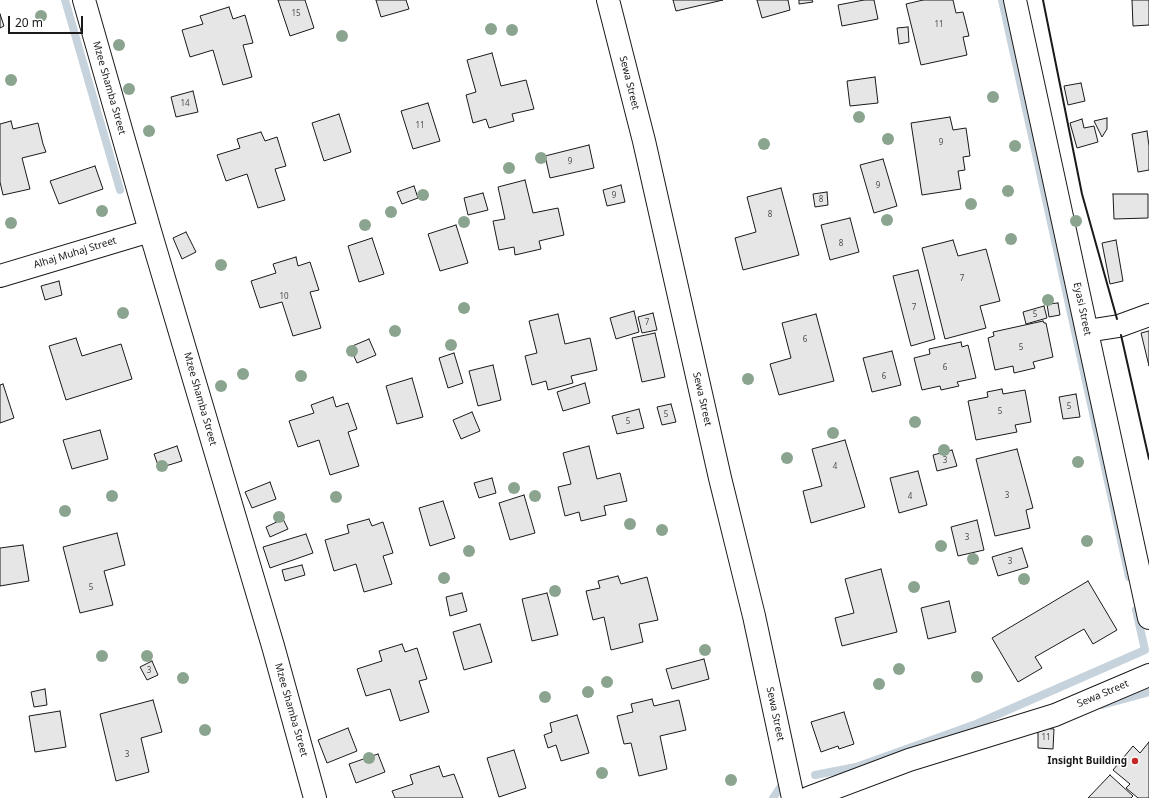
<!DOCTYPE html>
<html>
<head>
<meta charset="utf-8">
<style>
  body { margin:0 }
  #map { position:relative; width:1149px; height:798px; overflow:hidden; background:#fff; font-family:"Noto Sans",sans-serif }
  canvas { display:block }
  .scale { position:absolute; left:8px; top:16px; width:75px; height:18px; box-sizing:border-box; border:2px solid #1a1a1a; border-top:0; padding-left:5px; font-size:12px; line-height:14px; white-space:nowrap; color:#1a1a1a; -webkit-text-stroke:3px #fff; paint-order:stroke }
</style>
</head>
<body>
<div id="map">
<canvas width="1149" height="798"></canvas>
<div class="scale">20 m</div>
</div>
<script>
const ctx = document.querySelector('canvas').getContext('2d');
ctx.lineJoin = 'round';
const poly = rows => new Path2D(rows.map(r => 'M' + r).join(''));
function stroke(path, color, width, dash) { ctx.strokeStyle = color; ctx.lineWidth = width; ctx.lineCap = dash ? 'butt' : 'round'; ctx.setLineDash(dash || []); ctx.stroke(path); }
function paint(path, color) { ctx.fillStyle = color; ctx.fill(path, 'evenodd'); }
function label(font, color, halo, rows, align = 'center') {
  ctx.font = font + ' "Noto Sans",sans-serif'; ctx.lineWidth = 3; ctx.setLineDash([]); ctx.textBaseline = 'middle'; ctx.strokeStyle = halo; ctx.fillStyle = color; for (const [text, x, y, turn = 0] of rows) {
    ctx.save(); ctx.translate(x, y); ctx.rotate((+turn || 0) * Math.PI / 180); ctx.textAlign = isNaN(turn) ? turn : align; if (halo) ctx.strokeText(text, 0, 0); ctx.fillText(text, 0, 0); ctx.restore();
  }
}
stroke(poly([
  [65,0,120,190],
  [1002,0,1129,577],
  [1102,705,1149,692],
  [815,775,856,767,976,724,1145,650,1136,610],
  [773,798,784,782,783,780]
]), '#c6d2dc', 8);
const building = poly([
  [278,0,305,0,314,28,290,36,278,0],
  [376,0,406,0,409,9,381,17,376,0],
  [673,0,723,0,676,11,673,0],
  [757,0,788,0,790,10,762,18,757,0],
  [799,0,812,0,813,2,799,4,799,0],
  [864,0,874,0,878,19,842,26,838,5,864,0],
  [923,0,953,0,956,13,963,12,969,36,963,37,967,55,921,65,906,4,923,0],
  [1132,0,1149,0,1149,25,1133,26,1132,0],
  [229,7,233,19,245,15,253,43,243,45,252,77,223,85,213,50,190,57,182,30,203,24,200,16,229,7],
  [0,14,4,26,0,28,0,14],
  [908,27,909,42,899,44,897,28,908,27],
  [492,53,501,86,526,80,534,109,512,114,514,121,489,128,486,119,473,123,466,95,476,92,467,60,492,53],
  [875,77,878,103,850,106,847,81,875,77],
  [1081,83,1085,101,1068,105,1064,86,1081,83],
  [193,91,198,112,176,117,171,97,193,91],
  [428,103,440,141,413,149,401,111,428,103],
  [339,114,351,152,324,161,312,123,339,114],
  [950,117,953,130,966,128,970,156,963,157,965,170,958,171,961,189,922,195,911,123,950,117],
  [1107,118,1107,129,1102,137,1094,121,1107,118],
  [1082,119,1084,128,1094,126,1098,142,1077,148,1070,123,1082,119],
  [11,121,13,129,38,123,43,144,46,152,22,158,30,189,3,195,0,182,0,124,11,121],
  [1147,131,1149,146,1149,170,1138,172,1132,134,1147,131],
  [261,132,265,141,277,137,286,166,275,169,285,200,258,208,247,174,226,181,217,155,240,148,237,139,261,132],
  [589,145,594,168,550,178,545,156,589,145],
  [883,159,897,206,874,213,860,165,883,159],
  [95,166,103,189,59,204,50,181,95,166],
  [525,180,533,213,558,208,564,235,539,241,541,249,515,255,514,247,499,250,493,221,505,219,498,187,525,180],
  [621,185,625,202,607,206,603,190,621,185],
  [414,186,418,198,402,204,397,192,414,186],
  [781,188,799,255,743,270,735,238,756,232,747,197,781,188],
  [827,192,828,205,815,207,813,194,827,192],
  [483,193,488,210,468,215,464,198,483,193],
  [1113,194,1148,194,1148,218,1114,219,1113,194],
  [850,218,859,252,830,260,821,225,850,218],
  [456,225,468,263,440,271,428,234,456,225],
  [186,232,196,252,182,259,173,238,186,232],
  [372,238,384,274,359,282,348,246,372,238],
  [953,240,958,256,986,249,1000,301,980,306,986,328,945,339,922,248,953,240],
  [1116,240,1123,281,1110,284,1102,243,1116,240],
  [296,257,298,266,310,262,319,290,310,292,321,328,293,336,282,302,260,308,251,281,276,273,273,264,296,257],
  [918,270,935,339,911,346,893,276,918,270],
  [59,281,62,295,45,300,41,286,59,281],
  [1058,303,1060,315,1049,317,1047,304,1058,303],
  [1044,306,1047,318,1026,324,1023,312,1044,306],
  [634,311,639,332,616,339,610,318,634,311],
  [653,313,657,330,642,333,638,317,653,313],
  [558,314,565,344,590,338,597,370,571,376,573,383,548,390,546,381,532,385,525,356,537,353,529,321,558,314],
  [816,314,834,381,779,395,770,364,791,358,782,323,816,314],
  [1043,321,1044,323,1046,323,1053,357,1033,362,1035,368,1014,373,1013,366,995,370,988,338,994,336,993,332,1043,321],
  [1149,331,1149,366,1141,333,1149,331],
  [655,333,665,377,642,382,632,338,655,333],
  [76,338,82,356,121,344,132,379,66,400,49,346,76,338],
  [369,339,376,355,357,363,350,347,369,339],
  [961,342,962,347,968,345,976,378,957,382,959,386,941,390,940,386,922,390,914,358,930,354,929,349,961,342],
  [892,351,901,385,872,392,863,358,892,351],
  [454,353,463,383,448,388,439,358,454,353],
  [493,365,501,400,478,406,469,371,493,365],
  [412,378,423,417,397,424,386,386,412,378],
  [585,383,590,403,563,411,557,392,585,383],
  [3,384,14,418,0,423,0,385,3,384],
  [1002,389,1003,394,1025,390,1031,422,1015,425,1017,432,976,440,968,401,988,397,987,392,1002,389],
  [1076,394,1080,417,1063,419,1059,397,1076,394],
  [333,397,336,407,348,403,357,429,348,432,359,466,330,475,319,440,298,447,289,421,314,413,311,405,333,397],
  [671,404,676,422,662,425,657,407,671,404],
  [639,409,644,428,617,434,612,416,639,409],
  [472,412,480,431,461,439,453,420,472,412],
  [100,430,108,459,72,469,63,440,100,430],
  [845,440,865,507,811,523,803,491,822,486,812,449,845,440],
  [177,446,182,461,159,468,154,454,177,446],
  [589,446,597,479,620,473,627,501,604,506,606,515,581,521,579,512,565,516,558,487,571,484,563,453,589,446],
  [1017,449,1033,508,1026,510,1030,528,995,536,976,459,1017,449],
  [952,450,957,466,937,471,933,455,952,450],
  [918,471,927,505,899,513,890,478,918,471],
  [492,478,496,493,479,498,474,483,492,478],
  [270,482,276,499,252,508,245,492,270,482],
  [524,495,535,533,510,540,499,503,524,495],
  [443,501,455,538,430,546,419,508,443,501],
  [283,519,288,529,270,537,266,527,283,519],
  [369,519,372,526,383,522,393,553,383,556,392,584,364,592,356,564,334,571,325,540,349,533,347,525,369,519],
  [977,520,984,550,958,556,951,527,977,520],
  [117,533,125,565,104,571,113,605,80,613,63,547,117,533],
  [306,534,313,553,270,568,263,547,306,534],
  [23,545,29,581,0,586,0,548,23,545],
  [1022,548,1028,567,998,576,992,557,1022,548],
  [302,565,305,575,285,581,282,570,302,565],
  [881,569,897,632,842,646,835,618,854,613,845,579,881,569],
  [618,576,621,584,647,577,658,620,639,624,643,642,611,650,604,617,593,620,586,591,600,588,598,581,618,576],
  [1088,581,1117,630,1093,644,1084,629,1035,657,1042,668,1018,682,992,638,1088,581],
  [462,593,467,611,450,616,446,597,462,593],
  [547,593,558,635,532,641,522,599,547,593],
  [949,601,956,632,928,639,921,608,949,601],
  [480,624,492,662,464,670,453,632,480,624],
  [402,644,405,652,417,648,427,679,419,681,429,712,400,721,390,689,366,696,357,669,382,661,379,651,402,644],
  [704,659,709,679,672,689,666,669,704,659],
  [152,661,158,675,147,680,140,667,152,661],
  [45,689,47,705,34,707,31,692,45,689],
  [652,699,654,706,679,700,686,730,660,736,667,769,639,776,631,743,624,744,617,716,633,712,631,704,652,699],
  [153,700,162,732,141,738,149,772,116,781,100,714,153,700],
  [60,711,66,747,35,752,29,716,60,711],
  [844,712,854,744,839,749,838,746,821,752,811,722,844,712],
  [577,715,589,753,561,761,556,745,548,748,544,735,552,732,550,723,577,715],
  [348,728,357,751,327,763,318,740,348,728],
  [1038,728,1054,729,1053,749,1038,748,1038,728],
  [1149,742,1149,798,1138,798,1126,788,1130,784,1113,770,1133,746,1140,753,1149,742],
  [514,750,526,788,499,797,487,758,514,750],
  [378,754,385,772,356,783,349,764,378,754],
  [439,766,443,777,454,774,463,798,395,798,392,791,413,784,410,775,439,766],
  [1110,775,1133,796,1131,798,1088,798,1110,775]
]);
paint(building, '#e6e6e6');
stroke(building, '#1a1a1a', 1);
const minor = poly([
  [84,0,150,231,273,646,315,798],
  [608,0,644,141,720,478,754,616,793,798],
  [1015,0,1149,618],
  [0,276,150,231],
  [1087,331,1119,326,1149,315],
  [808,798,909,760,1055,715,1149,675]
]);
stroke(minor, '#1a1a1a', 24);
stroke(minor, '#fff', 22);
stroke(poly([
  [1043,0,1082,194,1117,319],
  [1121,335,1149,459]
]), '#1a1a1a', 2);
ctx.fillStyle = '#8aa48f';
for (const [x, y] of [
  [41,16],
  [491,29],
  [512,30],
  [342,36],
  [119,45],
  [11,80],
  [129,89],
  [993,97],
  [859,117],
  [149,131],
  [888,139],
  [764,144],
  [1015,146],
  [541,158],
  [509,168],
  [1008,191],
  [423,195],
  [971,204],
  [102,211],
  [391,212],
  [887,220],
  [1076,221],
  [464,222],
  [11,223],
  [365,225],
  [1011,239],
  [221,265],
  [1048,300],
  [464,308],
  [123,313],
  [395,331],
  [451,345],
  [352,351],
  [243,374],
  [301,376],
  [748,379],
  [221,386],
  [915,422],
  [833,433],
  [944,450],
  [787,458],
  [1078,462],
  [162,466],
  [514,488],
  [112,496],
  [535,496],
  [336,497],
  [65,511],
  [279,517],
  [630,524],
  [662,530],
  [1087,541],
  [941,546],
  [469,551],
  [973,559],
  [444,578],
  [1024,579],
  [914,587],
  [555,591],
  [705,650],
  [102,656],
  [147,656],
  [899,669],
  [977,677],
  [183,678],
  [607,682],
  [879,684],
  [588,692],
  [545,697],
  [205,730],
  [369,758],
  [602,773],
  [731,780]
]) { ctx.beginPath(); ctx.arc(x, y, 6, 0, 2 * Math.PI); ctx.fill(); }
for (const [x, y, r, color] of [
  [1135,761,4,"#c62828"]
]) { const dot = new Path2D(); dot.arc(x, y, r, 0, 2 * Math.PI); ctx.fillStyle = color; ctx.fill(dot); stroke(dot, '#fff', 1.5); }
label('8px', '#4d4d4d', null, [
  ["15",296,14],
  ["11",939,25],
  ["14",185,104],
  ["11",420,126],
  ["9",941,143],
  ["9",570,162],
  ["9",878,186],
  ["9",614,196],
  ["8",821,200],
  ["8",770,215],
  ["8",841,244],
  ["7",962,279],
  ["10",284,297],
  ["7",914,308],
  ["5",1035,315],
  ["7",647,323],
  ["6",805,340],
  ["5",1021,348],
  ["6",945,368],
  ["6",884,377],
  ["5",1069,407],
  ["5",1000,412],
  ["5",666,415],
  ["5",628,422],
  ["3",945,461],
  ["4",835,467],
  ["3",1007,496],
  ["4",910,497],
  ["3",967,538],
  ["3",1010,562],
  ["5",91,588],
  ["3",149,671],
  ["11",1046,738],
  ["3",127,755]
]);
label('10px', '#1a1a1a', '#fff', [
  ["Sewa Street",629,83,76],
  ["Mzee Shamba Street",109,88,74],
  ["Alhaj Muhaj Street",75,253,-17],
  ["Eyasi Street",1082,309,78],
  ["Mzee Shamba Street",200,399,74],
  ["Sewa Street",702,399,77],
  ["Sewa Street",1103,694,-23],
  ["Mzee Shamba Street",291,710,74],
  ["Sewa Street",775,714,78]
]);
label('bold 10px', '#1a1a1a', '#fff', [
  ["Insight Building",1127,761]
], 'right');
</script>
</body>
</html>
